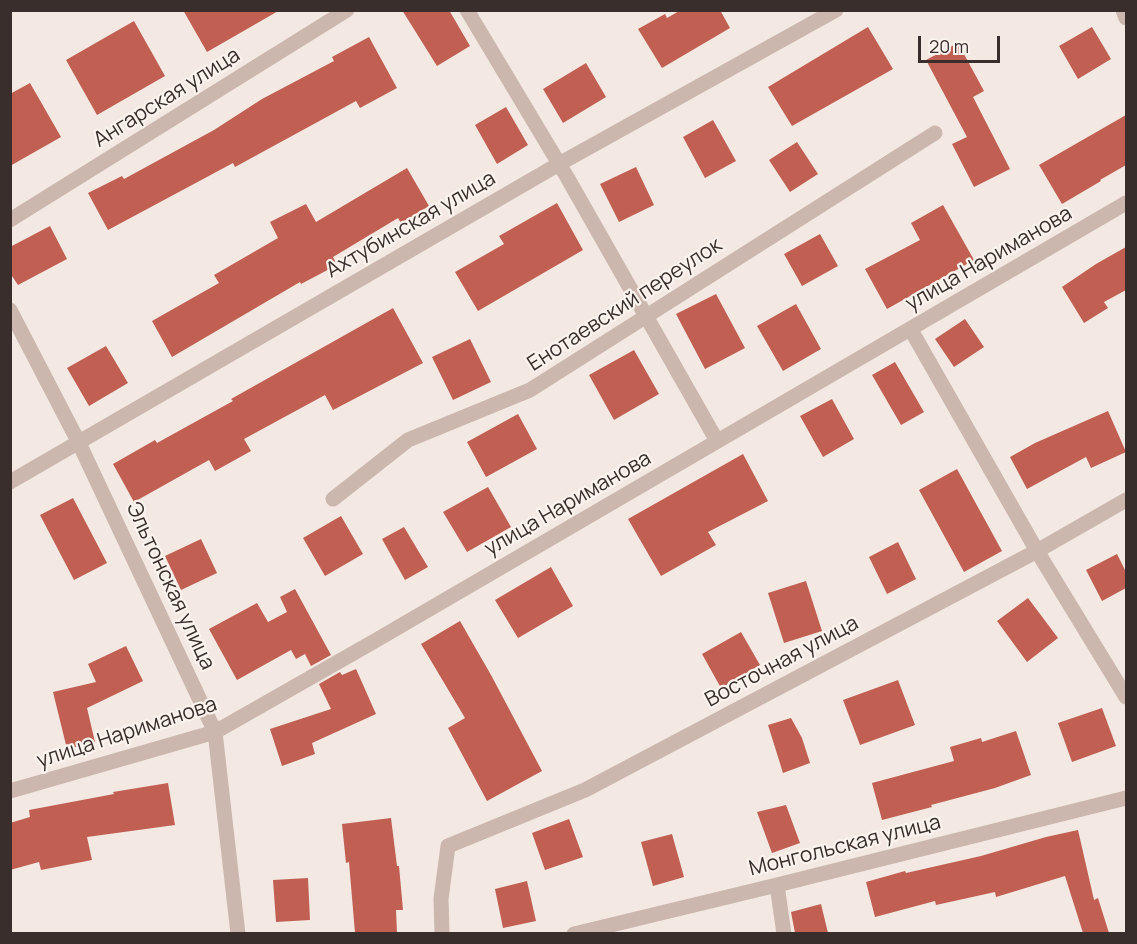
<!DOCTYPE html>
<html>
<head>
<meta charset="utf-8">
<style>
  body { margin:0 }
  #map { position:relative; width:1137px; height:944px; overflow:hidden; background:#f3e8e2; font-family:Manrope,sans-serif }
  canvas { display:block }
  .frame { position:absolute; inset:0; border:12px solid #3a2e2c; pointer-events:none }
  .scale { position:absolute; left:918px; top:36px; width:82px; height:27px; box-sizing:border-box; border:3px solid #3a2e2c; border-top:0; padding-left:8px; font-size:18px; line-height:21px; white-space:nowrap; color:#3a2e2c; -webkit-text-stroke:4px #faf3ee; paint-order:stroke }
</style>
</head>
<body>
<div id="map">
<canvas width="1137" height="944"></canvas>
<div class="frame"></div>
<div class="scale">20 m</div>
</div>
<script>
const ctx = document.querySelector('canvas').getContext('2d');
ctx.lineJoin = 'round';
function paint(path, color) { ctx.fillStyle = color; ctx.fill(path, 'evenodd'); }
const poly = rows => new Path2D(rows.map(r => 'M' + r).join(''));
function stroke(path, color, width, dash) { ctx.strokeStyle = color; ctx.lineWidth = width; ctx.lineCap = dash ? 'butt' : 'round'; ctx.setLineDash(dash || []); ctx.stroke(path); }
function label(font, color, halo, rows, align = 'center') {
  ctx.font = font + ' Manrope,sans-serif'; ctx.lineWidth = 4.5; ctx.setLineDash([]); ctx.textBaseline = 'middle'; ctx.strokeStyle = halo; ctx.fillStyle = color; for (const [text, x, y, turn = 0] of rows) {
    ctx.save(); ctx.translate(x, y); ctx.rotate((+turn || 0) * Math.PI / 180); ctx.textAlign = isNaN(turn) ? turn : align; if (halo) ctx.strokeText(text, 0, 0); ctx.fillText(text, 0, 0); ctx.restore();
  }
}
paint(poly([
  [183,10,280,10,207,52],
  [402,10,449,10,470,46,437,66],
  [681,10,720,10,730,28,662,68,638,29,665,14,667,18],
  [134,21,165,76,97,115,66,60],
  [868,27,893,69,792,126,768,87],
  [1092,27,1111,59,1078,79,1059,46],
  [369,37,397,88,360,108,356,101,235,167,233,163,108,230,88,193,122,176,124,179,214,130,262,99,334,61,332,57],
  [958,43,984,91,973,97,1010,169,974,187,952,144,967,137,926,60],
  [586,63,606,97,563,123,543,89],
  [30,83,61,137,10,166,10,94],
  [506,107,528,145,497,164,475,125],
  [1126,115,1126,165,1100,180,1101,181,1062,204,1039,165],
  [713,120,736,161,705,178,683,137],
  [797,142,818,174,790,192,769,160],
  [636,167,654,205,619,222,600,184],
  [407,168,429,206,401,223,398,218,333,257,337,265,301,284,300,282,172,357,152,321,219,283,214,275,278,238,270,222,306,204,316,222],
  [557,203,583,250,478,311,455,272,504,244,499,236],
  [943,205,974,260,887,309,865,269,920,240,911,223],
  [50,226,67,259,18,285,10,273,10,247],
  [820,234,838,266,802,286,784,254],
  [1126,247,1126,290,1104,302,1108,308,1084,323,1062,287,1096,264],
  [716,294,745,348,705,369,676,314],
  [796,304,821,349,783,371,757,326],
  [393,308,423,363,333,410,325,395,244,439,251,451,215,471,209,460,134,502,113,464,155,440,157,443,233,401,231,399],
  [965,319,984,347,954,367,935,339],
  [470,339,491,382,453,400,432,357],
  [106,346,128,383,89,406,67,368],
  [634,350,659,394,614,420,589,375],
  [895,362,924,412,901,425,872,375],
  [832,399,854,439,823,457,800,416],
  [1108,411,1126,452,1091,468,1086,457,1027,489,1010,457,1035,443],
  [518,414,537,449,486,477,467,442],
  [743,454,768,501,708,532,716,545,661,576,628,519],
  [957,469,1002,551,964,572,919,490],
  [488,487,511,527,467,552,443,512],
  [73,498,107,563,74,580,40,515],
  [341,516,363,554,325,576,303,538],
  [404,527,428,567,405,580,382,539],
  [201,539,217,573,181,590,165,556],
  [898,542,916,579,887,594,869,557],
  [1117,554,1126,572,1126,588,1102,601,1086,570],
  [551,567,573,606,518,638,495,600],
  [806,581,822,631,784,643,768,593],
  [295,589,331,655,311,666,305,654,296,659,291,650,237,680,209,629,257,603,268,622,287,612,280,597],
  [1028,598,1058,638,1027,662,997,621],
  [460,621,491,675,542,771,487,801,448,728,465,718,421,644],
  [741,632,760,665,721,688,702,654],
  [126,646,143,681,87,708,95,742,67,749,53,692,96,682,88,664],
  [356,669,376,714,312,743,315,754,282,766,270,729,331,709,319,684,340,672,342,675],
  [898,680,915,725,860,745,843,700],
  [1102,708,1116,746,1072,762,1058,723],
  [791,718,802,738,810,763,783,773,768,725],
  [1016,731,1031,775,995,788,931,805,932,807,882,820,872,783,954,761,950,747,981,738,982,742],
  [168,783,175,825,87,837,92,860,41,870,39,862,10,870,10,823,30,817,29,810,114,794,113,792],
  [786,805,800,843,772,853,757,812],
  [391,818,397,866,399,866,403,910,396,910,397,933,355,933,349,862,346,863,342,824],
  [569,819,583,857,545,870,532,833],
  [1078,830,1094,900,1098,898,1109,933,1083,933,1065,876,996,897,995,892,936,905,935,901,875,917,866,882,905,871,906,873,981,856,1046,837],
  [672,834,684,877,653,886,641,842],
  [308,878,310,920,276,922,273,880],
  [527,881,536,921,503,928,495,889],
  [821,904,828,933,795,933,791,912]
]), '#c05f52');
stroke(poly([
  [467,10,567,177,717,441],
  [1123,10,1126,18],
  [10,220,347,10],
  [10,310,78,441,215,732,238,934],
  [911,330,1037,551,1126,697],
  [10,482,559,164,836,10],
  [333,499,408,440,530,390,935,133],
  [10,791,215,732,373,642,1126,203],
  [777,885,784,934],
  [442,934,441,899,448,846,585,790,1037,551,1126,500],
  [574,934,777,885,1126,798]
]), '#cbb7ae', 15);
label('21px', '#3a2e2c', '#faf3ee', [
  ["Ангарская улица",167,98,-32],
  ["Ахтубинская улица",411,225,-30],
  ["улица Нариманова",989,259,-30],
  ["Енотаевский переулок",625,305,-33],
  ["улица Нариманова",568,504,-30],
  ["Эльтонская улица",170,586,65],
  ["Восточная улица",782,662,-28],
  ["улица Нариманова",127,733,-18],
  ["Монгольская улица",845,846,-14]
]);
</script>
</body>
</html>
